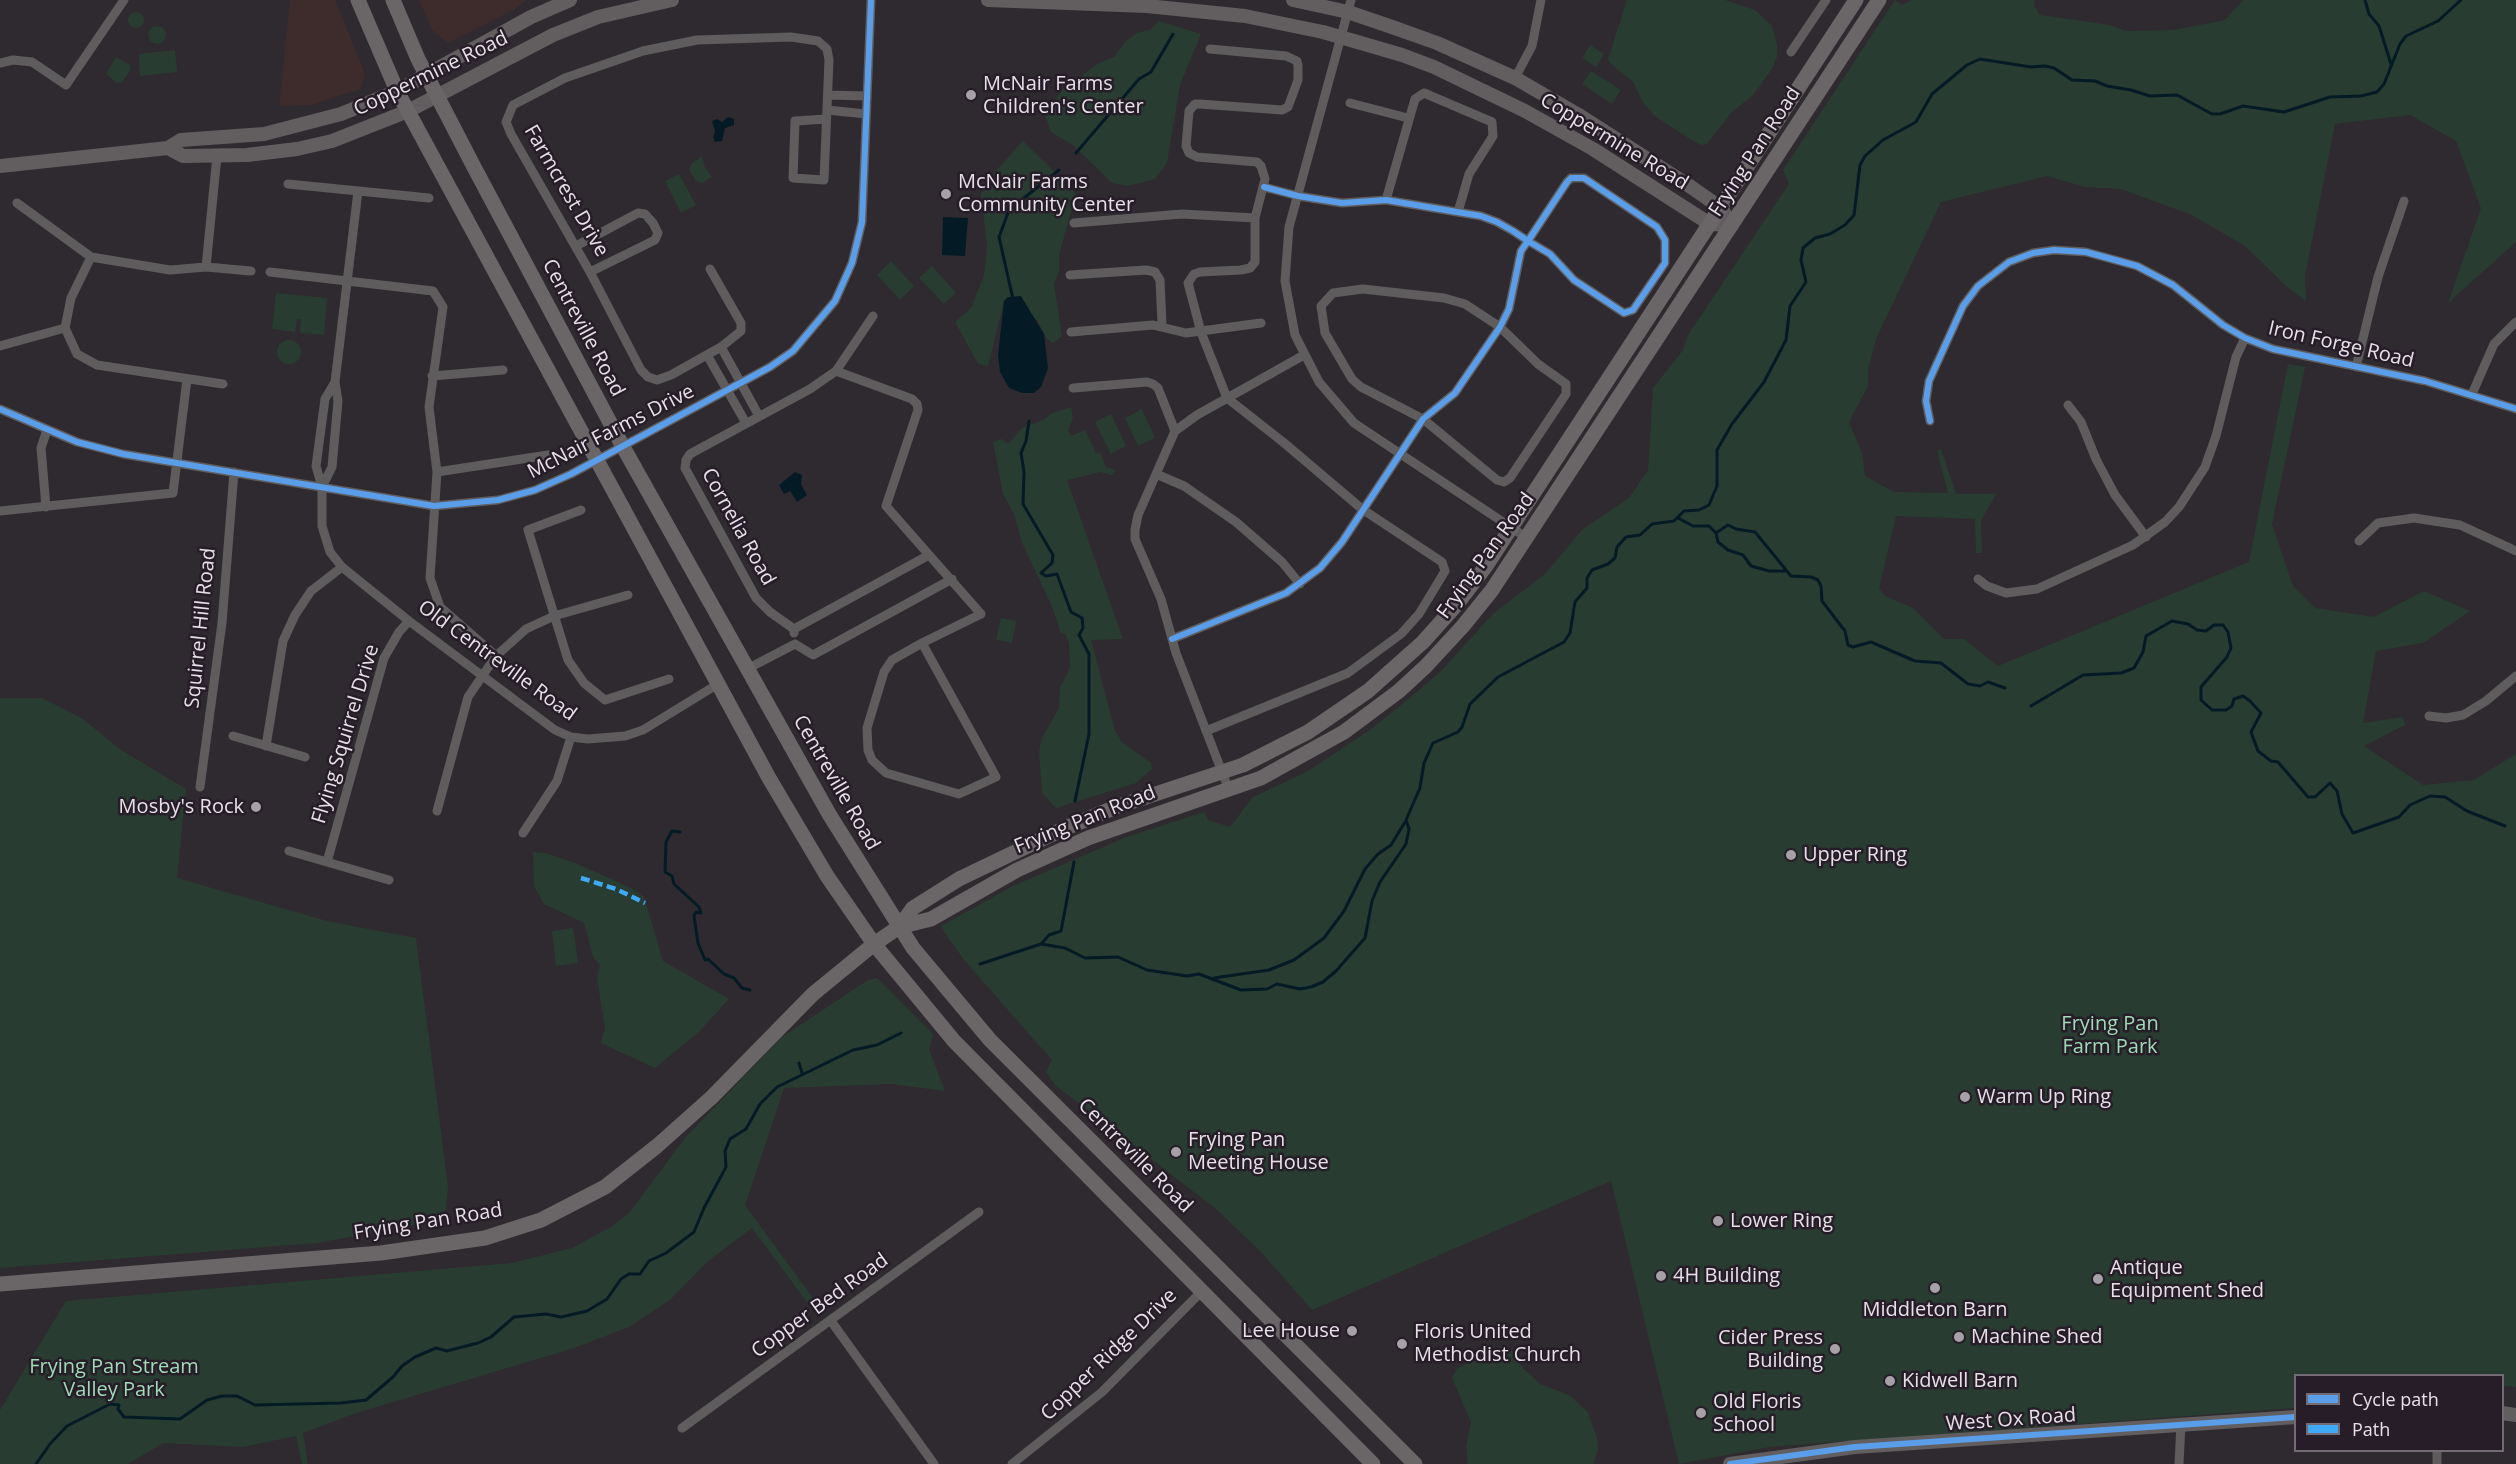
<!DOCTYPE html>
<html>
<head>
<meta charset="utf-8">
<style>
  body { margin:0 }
  #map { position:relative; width:2516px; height:1464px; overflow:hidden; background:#2f2a2f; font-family:"Open Sans",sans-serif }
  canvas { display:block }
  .legend { position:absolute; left:2294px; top:1374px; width:210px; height:78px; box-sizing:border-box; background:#261d28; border:2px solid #736b74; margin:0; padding:8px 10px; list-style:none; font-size:18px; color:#e6e0e7 }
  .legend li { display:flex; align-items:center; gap:12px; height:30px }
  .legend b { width:30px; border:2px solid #736b74 }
</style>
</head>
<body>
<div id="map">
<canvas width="2516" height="1464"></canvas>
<ul class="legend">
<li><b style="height:8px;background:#5a9eea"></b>Cycle path</li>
<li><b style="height:8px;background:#3fa9f5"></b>Path</li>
</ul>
</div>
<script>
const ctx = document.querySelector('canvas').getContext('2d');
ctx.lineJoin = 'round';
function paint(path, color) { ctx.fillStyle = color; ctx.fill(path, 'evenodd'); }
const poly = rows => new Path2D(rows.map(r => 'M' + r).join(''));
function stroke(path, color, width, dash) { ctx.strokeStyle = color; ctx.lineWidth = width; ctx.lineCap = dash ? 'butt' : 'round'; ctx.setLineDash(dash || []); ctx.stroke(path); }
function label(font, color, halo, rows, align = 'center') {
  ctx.font = font + ' "Open Sans",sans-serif'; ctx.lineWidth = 5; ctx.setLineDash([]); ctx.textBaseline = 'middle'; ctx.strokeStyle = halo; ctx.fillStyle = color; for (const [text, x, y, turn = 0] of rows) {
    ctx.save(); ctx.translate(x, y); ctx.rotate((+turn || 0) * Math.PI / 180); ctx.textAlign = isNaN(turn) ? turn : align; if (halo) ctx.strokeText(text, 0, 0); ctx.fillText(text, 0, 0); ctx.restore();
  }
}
paint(poly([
  [290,0,335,0,365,74,360,89,311,105,279,106],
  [419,0,526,0,515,9,448,43,432,30]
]), '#3e2c2c');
paint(poly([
  [1627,0,1725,0,1755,10,1772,26,1777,45,1777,57,1772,69,1753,95,1731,113,1707,144,1701,145,1690,139,1656,117,1643,103,1634,83,1611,64,1608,59],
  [1895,0,1902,5,1912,0,2035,0,2034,6,2040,15,2110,25,2125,31,2173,30,2225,20,2243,0,2516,0,2516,242,2448,303,2481,208,2456,141,2410,115,2335,124,2305,276,2306,301,2286,286,2245,246,2192,215,2121,189,2085,187,2047,176,1941,202,1876,339,1868,370,1868,386,1849,422,1862,453,1865,476,1894,492,1948,493,1937,451,1941,449,1956,494,1996,494,1981,521,1982,553,1976,553,1975,519,1896,516,1879,588,1885,596,1913,608,1944,639,1964,639,1998,666,2249,562,2288,364,2305,367,2272,524,2293,586,2315,608,2374,617,2424,591,2470,611,2423,643,2376,651,2363,723,2403,717,2405,725,2364,746,2423,785,2474,780,2516,754,2516,1387,2503,1386,2502,1376,2296,1376,2295,1408,1769,1447,1679,1464,1611,1181,1312,1310,1261,1252,1216,1209,1055,1085,1046,1072,1052,1060,964,960,943,930,941,926,1013,886,1124,838,1204,812,1208,820,1230,827,1253,797,1308,771,1370,730,1418,691,1442,670,1494,613,1545,574,1583,529,1629,498,1648,470,1653,388,1683,350,1688,335,1789,184,1783,170],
  '128 20a8 8 0 1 1 16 0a8 8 0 1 1-16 0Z',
  [1159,21,1201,34,1180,85,1167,163,1155,179,1127,186,1112,183,1073,145,1051,132,1045,115,1063,89,1099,63,1114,57,1125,42,1137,33,1150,30],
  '148 35a9 9 0 1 1 18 0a9 9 0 1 1-18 0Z',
  [1590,45,1604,54,1596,67,1582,58],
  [175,50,177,72,140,76,139,54],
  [116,57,130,65,130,71,122,82,117,83,106,74],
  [1591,71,1621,90,1612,104,1582,84],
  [1023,141,1076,193,1059,255,1059,271,1054,284,1062,336,1053,343,1047,339,1037,320,1008,297,1004,301,988,366,978,364,955,322,971,308,984,275,987,246,981,193,992,175],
  [702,156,705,167,712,177,702,183,696,181,689,169,692,163],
  [679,174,696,205,681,213,665,181],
  [891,261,914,286,900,300,877,275],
  [932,266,956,293,944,304,919,278],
  [276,293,327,298,324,335,300,333,301,319,297,319,295,332,272,329],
  '277 352a12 12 0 1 1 24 0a12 12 0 1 1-24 0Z',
  [1071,407,1073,418,1068,430,1071,436,1085,430,1096,453,1100,452,1106,467,1115,470,1112,475,1100,472,1067,480,1123,639,1091,640,1115,731,1122,742,1151,763,1152,769,1136,783,1056,808,1042,793,1039,751,1042,738,1059,708,1060,688,1070,668,1069,643,1065,634,1061,633,1051,604,1023,545,1014,514,1003,494,993,442,1002,439,1008,444,1022,428,1045,419,1050,414],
  [1142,409,1155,438,1138,446,1125,418],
  [1111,414,1126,446,1111,454,1095,422],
  [1001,618,1016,621,1012,643,996,640],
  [0,698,42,698,83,719,121,750,186,789,177,878,327,921,416,938,448,1187,446,1210,441,1220,317,1243,0,1268],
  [533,852,545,853,578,864,631,888,644,897,663,961,729,999,699,1032,655,1068,601,1043,605,1028,597,978,600,965,593,957,584,923,544,904,534,886],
  [573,928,578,963,556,966,552,931],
  [877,978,933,1034,929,1049,945,1091,891,1084,784,1088,745,1205,821,1309,815,1313,752,1228,707,1262,670,1300,629,1327,574,1348,353,1414,303,1433,308,1464,302,1464,296,1436,243,1447,163,1443,128,1464,0,1464,0,1410,66,1301,512,1263,572,1248,611,1227,629,1213,685,1138,782,1037,868,980],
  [1500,1346,1512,1351,1522,1367,1540,1384,1569,1395,1587,1411,1597,1437,1598,1449,1593,1464,1468,1464,1466,1447,1471,1422,1452,1378,1458,1368]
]), '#293c31');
paint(poly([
  [728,117,734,119,734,125,725,128,722,141,715,142,713,137,715,131,712,121,717,119,722,122],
  [943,217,968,218,965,256,942,255],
  [1021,296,1044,334,1048,368,1041,387,1034,393,1022,393,1009,388,1000,372,998,355,1004,301,1008,297],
  [795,472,802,475,801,484,807,495,797,502,790,491,784,494,779,485]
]), '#041b26');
stroke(poly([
  [2365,0,2369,14,2379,26,2391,64],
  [1076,153,1139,79,1151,72,1173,34],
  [1013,299,999,237,1009,210,1059,170],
  [1029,421,1026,441,1021,453,1024,472,1023,504,1053,555,1052,563,1041,573,1046,576,1057,574,1071,612,1082,618,1083,628,1079,635,1089,654,1089,734,1075,801],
  [1678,518,1693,526,1709,526,1716,533,1718,542,1728,550,1743,555,1751,566,1769,571,1785,571],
  [1716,533,1728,525,1736,529,1755,532,1791,576,1811,577,1818,580,1821,586,1822,601,1845,631,1848,645,1853,647,1871,642,1915,661,1941,663,1968,684,1980,686,1988,682,2005,688],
  [2031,706,2083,675,2121,673,2134,668,2143,652,2146,636,2172,621,2188,624,2197,630,2206,631,2214,625,2223,625,2228,632,2231,648,2227,657,2201,687,2201,700,2212,710,2226,710,2232,706,2234,699,2243,696,2250,701,2261,713,2251,732,2258,751,2271,761,2278,762,2308,797,2315,797,2330,783,2337,791,2342,814,2353,833,2399,817,2410,805,2430,796,2445,797,2467,811,2505,826],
  [680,832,672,831,666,842,665,872,672,876,674,884,699,907,701,913,696,912,694,916,698,943,705,960,708,959,724,974,734,978,742,988,750,990],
  [1042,943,1049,935,1061,931,1074,862],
  [980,964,1041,944,1065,948,1085,958,1118,957,1147,970,1187,976,1199,974,1241,990,1267,989,1277,984,1300,989,1311,987,1323,982,1336,971,1365,938,1372,901,1380,882,1406,844,1409,829,1406,820,1420,788,1424,763,1433,743,1458,732,1462,727,1470,704,1498,677,1564,642,1570,633,1575,602,1587,588,1587,578,1592,570,1608,564,1615,558,1617,547,1626,537,1640,535,1652,524,1674,521,1684,511,1699,510,1709,505,1717,486,1717,450,1732,424,1764,382,1786,340,1790,306,1806,282,1801,260,1803,248,1815,238,1830,234,1845,225,1854,215,1860,165,1865,156,1883,140,1916,122,1932,94,1967,65,1980,59,2031,67,2045,66,2054,68,2072,80,2095,81,2107,86,2131,90,2150,96,2177,95,2212,114,2220,114,2243,106,2284,112,2330,97,2361,96,2377,92,2384,84,2400,44,2406,36,2438,21,2461,0],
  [1214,978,1269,970,1294,960,1324,938,1344,911,1365,869,1378,854,1391,845,1405,822],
  [799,1063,802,1073],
  [36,1464,50,1444,67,1426,110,1404,119,1405,118,1409,124,1417,180,1419,207,1400,222,1396,237,1396,255,1405,341,1403,366,1400,393,1377,402,1366,415,1357,436,1348,447,1351,478,1343,491,1337,514,1317,546,1314,561,1317,587,1311,607,1299,621,1279,629,1274,640,1274,649,1261,666,1253,694,1232,704,1208,726,1167,725,1151,730,1139,746,1129,760,1104,777,1087,853,1050,877,1045,901,1033]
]), '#041b26', 3);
stroke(poly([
  [1351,0,1289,227,1285,281,1295,335,1319,382,1354,423,1527,538],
  [1791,52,1826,0],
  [0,63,13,60,32,62,66,85,124,0],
  [1515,78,1532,46,1541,0],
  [829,95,867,96],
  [1350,103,1408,118],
  [827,110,866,114],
  [288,184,429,198],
  [1386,200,1415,99,1424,93,1492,122,1493,136,1469,174,1458,212],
  [17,203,91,257,170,270,206,267,251,271],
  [1074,223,1182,214,1255,218],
  [576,246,638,213,645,214,653,223,658,233,655,240,590,272],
  [91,257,71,298,65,328,77,354,97,365,223,384],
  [206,267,217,156],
  [710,269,741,323,741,331,721,347,671,375,657,380,648,377,641,370,590,272,511,134,506,122,513,105,565,78,643,51,697,40,791,37,818,41,827,49,829,60,824,180,793,178,795,121,826,119],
  [270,272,433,291,443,307,429,407,437,472,430,578,440,607,496,656],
  [1070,275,1146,270,1155,272,1160,280,1162,325],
  [1363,289,1444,298,1465,304,1500,327,1538,364,1566,384,1566,394,1510,478,1504,482,1497,480,1423,419,1361,387,1352,379,1325,333,1321,306,1333,293,1363,289],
  [1071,332,1153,325,1186,333,1261,323],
  [0,346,65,328],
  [721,347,759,416],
  [707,355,746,423],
  [2356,367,2378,277,2404,201],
  [836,371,912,399,917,404,918,410,886,506,981,614,922,643],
  [432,376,503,370],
  [335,382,358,191],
  [1073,388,1147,382,1153,384,1158,388,1175,431],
  [2472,394,2494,344,2516,322],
  [2068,405,2081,422,2096,459,2115,495,2146,537],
  [0,409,77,442,123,454,434,506,498,500,535,490,571,474,770,367,793,351,835,301,852,263,862,222,871,0],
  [1930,421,1926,401,1929,381,1963,306,1978,286,2009,262,2033,253,2054,250,2086,252,2137,266,2173,285,2223,325,2245,338,2273,349,2425,381,2516,409],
  [437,472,548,455],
  [1156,474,1184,486,1236,522,1282,562,1300,584],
  [322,487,332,467,338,401,335,382,325,399,316,466,322,487,322,526,330,552,342,567,409,621,555,730,571,737,588,739,625,736,643,730,718,684],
  [46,507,41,448,47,430],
  [581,510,528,530,568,660,584,683,605,700,669,679],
  [0,511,173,493,187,379],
  [2359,541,2378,523,2414,518,2460,525,2516,551],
  [1978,579,1987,586,2006,593,2037,589,2133,545,2165,522,2179,507,2205,467,2216,436,2236,357,2245,338],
  [794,629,770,612,756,598,685,468,686,460,690,454,810,389,836,371,873,316],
  [794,633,794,629,929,555],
  [1172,639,1286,593,1320,568,1342,542,1423,419,1455,393,1500,327,1509,309,1521,251,1528,241,1567,182,1571,178,1584,178,1657,227,1665,240,1665,263,1633,310,1624,313,1574,280,1550,254,1528,241,1513,231,1497,222,1481,216,1386,200,1342,203,1298,196,1264,187],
  [922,643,996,777,959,794,886,773,872,760,868,750,867,728,884,672,892,660,922,643],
  [795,644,813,655,952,579],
  [747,669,795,644],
  [2429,716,2446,718,2463,715,2486,701,2516,676],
  [1206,731,1348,673,1401,634,1419,614,1445,571,1442,562,1362,509,1283,442,1227,398,1201,332,1188,283,1194,274,1200,272,1241,270,1250,268,1255,262,1255,218,1265,179,1261,166,1257,162,1197,157,1189,153,1186,146,1189,111,1195,104,1200,104,1282,110,1288,107,1298,80,1298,66,1297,61,1286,56,1210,49],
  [233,736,305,757],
  [266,746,283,641,295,615,311,591,342,567],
  [200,787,222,623,234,472],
  [1229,790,1176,653,1161,599,1135,539,1135,530,1138,515,1175,431,1197,415,1304,355],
  [437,811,468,697,496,656,526,629,554,616,628,595],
  [523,833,557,781,571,737],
  [289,851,389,880],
  [327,862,384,658,399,632,409,621],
  [831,1321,934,1464],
  [682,1428,979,1212],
  [1012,1464,1102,1392,1201,1292],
  [2179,1464,2181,1424],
  [2437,1464,2437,1450]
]), '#5f5c5d', 9);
stroke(poly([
  [988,0,1147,6,1245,16,1323,32,1402,55,1434,67,1525,111,1593,149,1710,224,1732,225],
  [1293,0,1348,12,1392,27,1437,43,1515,78,1577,114,1691,187,1721,208,1726,216],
  [168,148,183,156,247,155,297,149,332,141,408,111,553,35,598,17,672,0],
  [0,166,168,148,181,140,264,134,341,114,397,91,531,17,570,0],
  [2502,1413,2516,1415],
  [1730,1464,1855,1447,2296,1417]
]), '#625e5f', 14);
stroke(poly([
  [358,0,397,91,769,778,827,876,874,944,954,1041,1373,1464],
  [393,0,418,59,474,167,622,445,829,814,913,948,990,1040,1415,1464],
  [899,927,913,908,959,879,1061,830,1116,807,1243,765,1308,732,1368,691,1423,642,1457,604,1486,566,1856,0],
  [0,1284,381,1253,485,1238,541,1220,605,1187,657,1146,712,1097,813,994,874,944,899,927,931,919,1017,870,1088,838,1261,778,1344,732,1399,691,1426,666,1463,626,1492,590,1879,0]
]), '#6a6667', 15);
stroke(poly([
  [581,878,616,889,645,903]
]), '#3fa9f5', 4.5, [9, 4.5]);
stroke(poly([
  [0,409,77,442,123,454,434,506,498,500,535,490,571,474,770,367,793,351,835,301,852,263,862,222,871,0],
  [1930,421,1926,401,1929,381,1963,306,1978,286,2009,262,2033,253,2054,250,2086,252,2137,266,2173,285,2223,325,2245,338,2273,349,2425,381,2516,409],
  [1172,639,1286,593,1320,568,1342,542,1423,419,1455,393,1500,327,1509,309,1521,251,1528,241,1567,182,1571,178,1584,178,1657,227,1665,240,1665,263,1633,310,1624,313,1574,280,1550,254,1528,241,1513,231,1497,222,1481,216,1386,200,1342,203,1298,196,1264,187],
  [1730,1464,1855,1447,2296,1417]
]), '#5a9eea', 6);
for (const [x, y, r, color] of [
  [971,95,6,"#a6a0a7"],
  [946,194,6,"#a6a0a7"],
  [256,807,6,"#a6a0a7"],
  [1791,855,6,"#a6a0a7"],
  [1965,1097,6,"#a6a0a7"],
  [1176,1152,6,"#a6a0a7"],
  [1718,1221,6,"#a6a0a7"],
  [1661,1276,6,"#a6a0a7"],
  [2098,1279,6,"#a6a0a7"],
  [1935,1288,6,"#a6a0a7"],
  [1352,1331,6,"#a6a0a7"],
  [1959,1337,6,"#a6a0a7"],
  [1402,1344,6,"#a6a0a7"],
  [1835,1349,6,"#a6a0a7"],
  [1890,1381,6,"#a6a0a7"],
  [1701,1413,6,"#a6a0a7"]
]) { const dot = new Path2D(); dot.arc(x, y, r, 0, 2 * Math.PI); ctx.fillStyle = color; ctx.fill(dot); stroke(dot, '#261d28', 2); }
label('20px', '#e6e0e7', '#261d28', [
  ["Coppermine Road",431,74,-26],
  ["Coppermine Road",1614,142,31],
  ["Frying Pan Road",1755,152,-57],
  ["Farmcrest Drive",566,191,60],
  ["Centreville Road",583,328,62],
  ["Iron Forge Road",2341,345,13],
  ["McNair Farms Drive",611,432,-27],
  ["Cornelia Road",738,527,61],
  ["Frying Pan Road",1486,556,-54],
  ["Squirrel Hill Road",201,628,-84],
  ["Old Centreville Road",497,661,36],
  ["Flying Squirrel Drive",346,734,-73],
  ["Centreville Road",836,783,60],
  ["Frying Pan Road",1085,820,-22],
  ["Centreville Road",1135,1156,45],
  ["Frying Pan Road",428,1222,-9],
  ["Copper Bed Road",820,1306,-36],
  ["Copper Ridge Drive",1109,1355,-44],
  ["West Ox Road",2011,1420,-4]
]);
label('20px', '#e6e0e7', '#261d28', [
  ["McNair Farms",983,84],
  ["Children's Center",983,107],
  ["McNair Farms",958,182],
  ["Community Center",958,205],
  ["Mosby's Rock",244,807,"right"],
  ["Upper Ring",1803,855],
  ["Warm Up Ring",1977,1097],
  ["Frying Pan",1188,1140],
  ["Meeting House",1188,1163],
  ["Lower Ring",1730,1221],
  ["Antique",2110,1268],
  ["Equipment Shed",2110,1291],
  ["4H Building",1673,1276],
  ["Middleton Barn",1935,1310,"center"],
  ["Lee House",1340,1331,"right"],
  ["Floris United",1414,1332],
  ["Methodist Church",1414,1355],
  ["Machine Shed",1971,1337],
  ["Cider Press",1823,1338,"right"],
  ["Building",1823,1361,"right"],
  ["Kidwell Barn",1902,1381],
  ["Old Floris",1713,1402],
  ["School",1713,1425]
], 'left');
label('20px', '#9fdbb6', '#261d28', [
  ["Frying Pan",2110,1024],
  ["Farm Park",2110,1047],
  ["Frying Pan Stream",114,1367],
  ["Valley Park",114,1390]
]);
</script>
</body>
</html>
